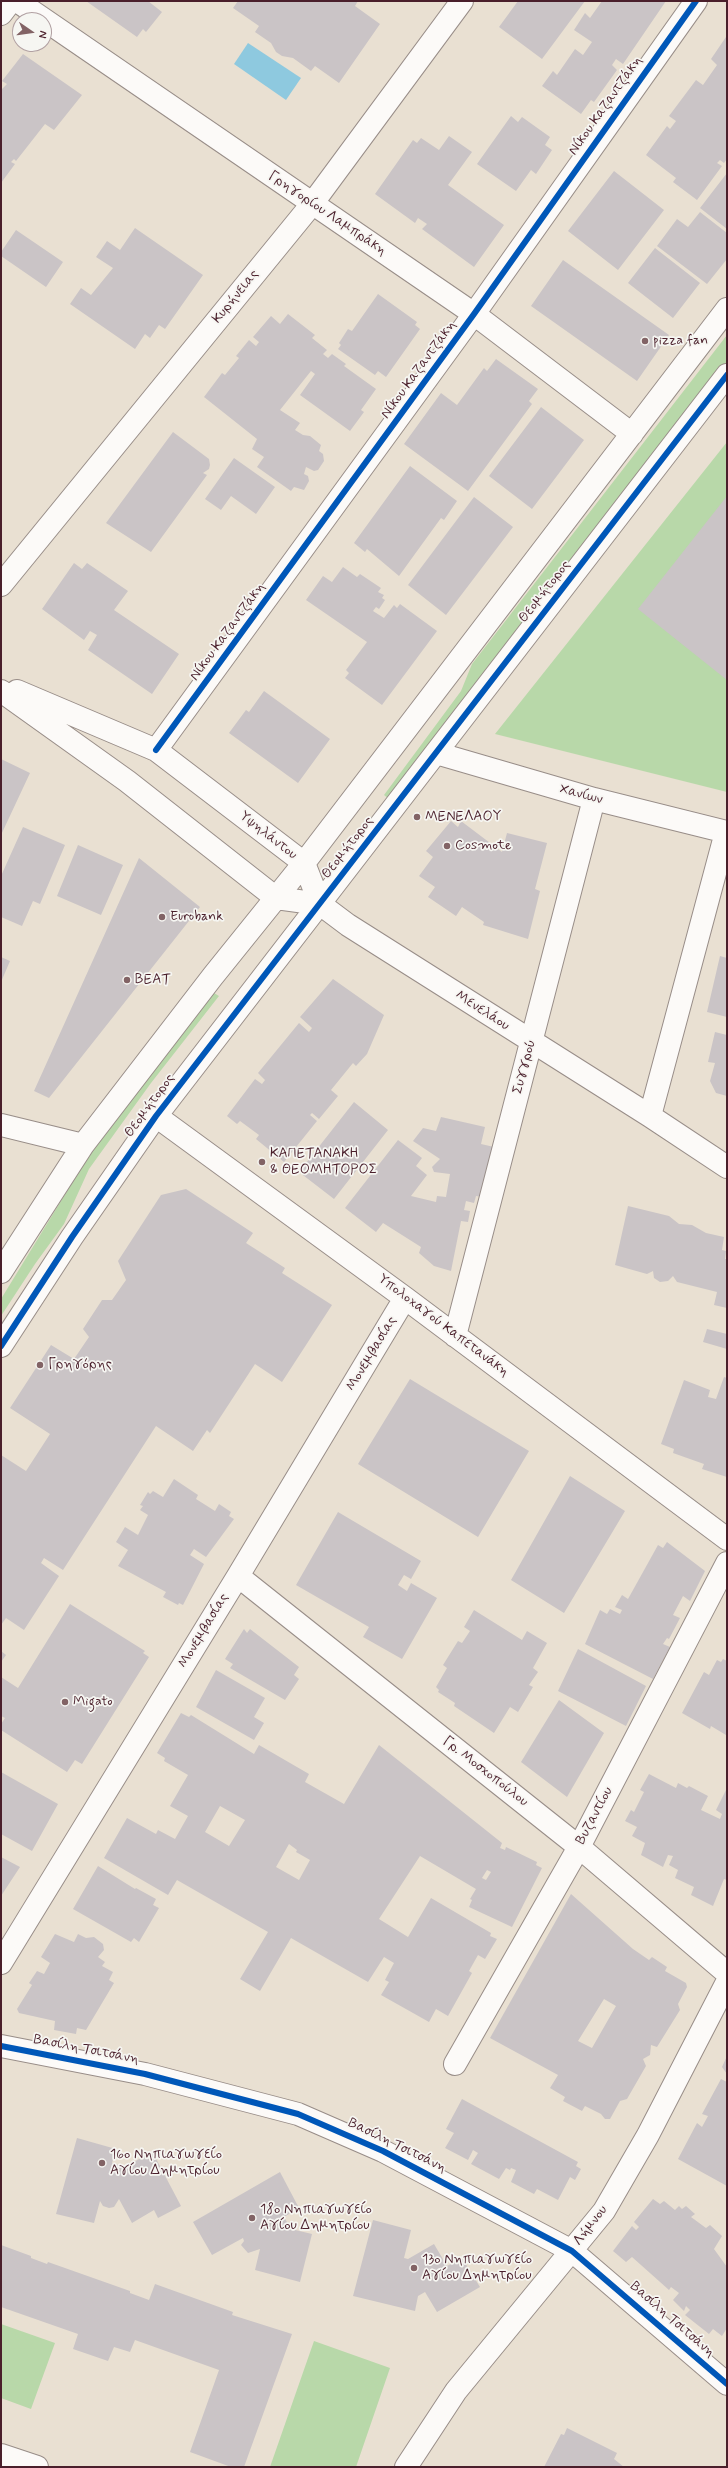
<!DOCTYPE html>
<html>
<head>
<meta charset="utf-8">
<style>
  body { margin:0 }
  #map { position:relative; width:728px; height:2468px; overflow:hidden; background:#e9e0d2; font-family:Mynerve,sans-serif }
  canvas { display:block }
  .frame { position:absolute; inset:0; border:2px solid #4a1f2b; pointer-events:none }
  .north { position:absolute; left:12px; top:12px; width:40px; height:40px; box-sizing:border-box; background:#f6f6f2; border:1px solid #b1a0a2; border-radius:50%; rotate:103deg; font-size:11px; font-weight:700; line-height:16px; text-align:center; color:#4a1f2b }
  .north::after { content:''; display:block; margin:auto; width:14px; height:18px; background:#826365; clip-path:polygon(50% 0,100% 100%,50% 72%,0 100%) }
</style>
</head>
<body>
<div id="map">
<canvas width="728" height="2468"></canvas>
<div class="frame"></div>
<div class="north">N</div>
</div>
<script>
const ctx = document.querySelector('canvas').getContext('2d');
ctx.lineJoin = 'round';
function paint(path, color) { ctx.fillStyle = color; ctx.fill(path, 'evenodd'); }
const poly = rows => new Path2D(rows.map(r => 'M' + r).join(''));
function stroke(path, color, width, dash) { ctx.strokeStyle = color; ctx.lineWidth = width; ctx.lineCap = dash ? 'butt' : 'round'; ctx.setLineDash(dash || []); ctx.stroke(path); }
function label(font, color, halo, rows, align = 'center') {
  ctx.font = font + ' Mynerve,sans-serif'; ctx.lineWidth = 3.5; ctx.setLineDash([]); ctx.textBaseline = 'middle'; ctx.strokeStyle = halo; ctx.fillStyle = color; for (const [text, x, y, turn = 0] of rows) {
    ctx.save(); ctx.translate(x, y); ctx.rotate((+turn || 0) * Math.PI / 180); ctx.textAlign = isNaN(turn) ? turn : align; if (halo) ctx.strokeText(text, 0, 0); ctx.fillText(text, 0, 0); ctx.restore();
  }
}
paint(poly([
  [727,335,727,364,389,799,384,795,461,691,472,664],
  [727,442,727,792,495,734],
  [214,993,219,996,151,1083,89,1169,64,1224,35,1264,1,1316,1,1299,75,1178,103,1135],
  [1,2324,55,2343,31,2409,1,2398],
  [314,2341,390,2368,356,2467,270,2467]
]), '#b8d8a9');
paint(poly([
  [248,43,301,78,286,100,234,64]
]), '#8ec9df');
paint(poly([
  [86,1,148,1,162,12,146,32,143,29,137,37],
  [238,1,358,1,355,6,380,24,339,83,315,66,311,71,293,58,282,56,276,52,271,43,255,32,259,26,233,8],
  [518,1,585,1,542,59,499,27],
  [602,1,666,1,623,64,616,59,612,65,617,70,594,102,591,100,581,114,542,86,553,71,557,75,575,49,583,55,592,42,574,30,585,13,590,18],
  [726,37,727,159,724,163,720,160,717,163,722,166,697,200,673,182,676,178,646,155,667,126,670,129,676,121,669,116,696,80,703,85,717,65,711,59],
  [23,54,82,95,54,130,45,124,16,161,14,159,11,162,15,164,1,183,1,90,7,84,2,81],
  [511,116,518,122,522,117,550,137,545,145,552,150,536,174,531,170,516,191,477,164],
  [449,136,472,152,448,185,504,225,474,267,422,229,427,224,418,218,415,223,375,194,413,140,417,143,421,138,439,150],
  [614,171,664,210,618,270,568,231],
  [727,173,727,229,700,208],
  [700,212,727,233,727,259,707,284,657,246,677,219,688,227],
  [135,228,203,275,165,329,159,325,150,338,145,334,135,349,70,304,81,288,91,295,113,268,96,257,107,241,120,250],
  [16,230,63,262,46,287,1,256,1,252],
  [655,248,700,283,673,318,628,283],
  [563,260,669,335,637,381,531,306],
  [378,294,417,322,415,325,420,329,386,377,378,371,375,375,338,349,341,345,339,343,348,329,352,331],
  [288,314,315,335,312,338,327,350,323,354,328,358,332,354,346,364,344,366,376,389,361,410,364,412,350,431,300,395,315,374,311,371,280,410,300,423,295,430,303,435,310,436,321,445,319,451,323,454,324,461,318,470,314,471,306,467,304,474,308,476,309,481,304,490,294,487,291,491,257,467,264,457,252,449,257,439,204,397,222,373,225,375,239,358,236,356,249,340,256,346,259,342,253,337,271,316,280,324],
  [496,359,538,389,529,401,532,404,468,491,404,444,441,393,457,405,484,368,487,371],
  [541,407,584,440,532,509,489,476],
  [173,432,209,459,210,465,209,469,203,473,207,475,151,552,106,523],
  [234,458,275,487,256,514,231,496,221,510,205,499],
  [410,466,457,501,444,520,441,518,399,576,367,549,365,552,354,543],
  [727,496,727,680,638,609],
  [474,497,513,527,446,615,408,585],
  [74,563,82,569,87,563,128,591,114,610,179,654,152,694,88,650,97,635,90,631,84,640,42,609],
  [343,567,357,577,360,574,381,588,378,592,384,595,382,598,385,600,379,609,376,607,373,611,384,618,394,605,397,608,400,604,437,631,382,705,345,678,349,673,346,670,367,642,306,600,323,576,332,582],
  [264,691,330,739,298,783,229,733,246,710,249,712],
  [1,759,30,773,1,835],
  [451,821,458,827,461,821,502,852,507,833,547,843,535,889,540,891,528,939,483,925,484,922,462,907,456,916,428,897,435,887,419,876,433,857,426,851],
  [23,827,65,845,40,904,33,901,22,926,1,917,1,876],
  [78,845,123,865,101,915,57,896],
  [139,858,200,907,49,1098,34,1091],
  [720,956,727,958,727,1017,707,1012],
  [1,957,10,961,1,982],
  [333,979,384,1015,367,1054,356,1066,353,1063,331,1090,338,1096,319,1119,312,1113,310,1115,317,1121,284,1162,256,1139,259,1135,240,1121,237,1124,227,1116,255,1079,262,1084,265,1080,258,1073,299,1023,309,1032,312,1028,300,1017],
  [715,1032,727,1035,727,1096,716,1093,710,1081,715,1063,708,1062],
  [354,1102,388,1130,334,1199,299,1172],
  [441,1117,485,1127,481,1144,494,1147,482,1197,476,1196,474,1203,466,1201,464,1210,470,1211,468,1222,461,1221,451,1271,434,1266,419,1253,421,1247,383,1223,376,1232,345,1208,398,1140,422,1158,416,1166,427,1175,411,1196,436,1202,437,1196,446,1197,450,1174,434,1172,432,1167,440,1159,413,1141,423,1128,436,1131],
  [186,1189,253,1233,246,1243,285,1268,282,1273,332,1305,282,1382,255,1364,210,1433,207,1430,193,1451,156,1426,63,1570,44,1558,41,1563,59,1576,24,1630,6,1618,1,1625,1,1455,26,1471,50,1434,10,1408,51,1345,74,1359,89,1337,83,1329,102,1300,112,1300,126,1280,118,1261,161,1195],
  [628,1206,669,1216,679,1224,692,1225,706,1233,724,1237,722,1250,726,1251,725,1259,727,1259,727,1308,714,1305,717,1292,677,1282,673,1276,668,1281,660,1282,654,1278,653,1271,647,1274,615,1265],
  [707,1329,727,1334,727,1349,703,1342],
  [724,1377,727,1378,727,1477,702,1469,704,1464,673,1453,674,1449,661,1444,684,1380,710,1390,708,1397,716,1399],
  [410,1379,529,1451,478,1537,358,1464],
  [570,1476,625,1511,564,1613,511,1580],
  [174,1479,198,1495,196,1499,215,1511,219,1504,231,1512,229,1516,234,1519,206,1557,194,1549,190,1555,204,1564,183,1605,179,1603,178,1605,163,1597,166,1592,118,1566,128,1550,116,1542,125,1527,138,1535,148,1515,140,1510,143,1506,140,1505,148,1492,150,1494,153,1491,163,1497],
  [338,1512,421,1561,411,1579,404,1575,398,1585,407,1591,411,1583,437,1598,402,1659,363,1637,369,1627,296,1585],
  [667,1542,705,1571,690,1601,683,1596,673,1615,680,1618,669,1639,667,1638,663,1644,670,1647,653,1679,585,1644,600,1610,607,1614,610,1609,620,1614,622,1610,615,1607,622,1595,628,1599,658,1545,663,1548],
  [70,1604,145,1651,143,1653,149,1657,82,1764,75,1760,67,1772,1,1730,1,1724,5,1718,1,1716,1,1677,18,1688],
  [474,1610,522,1640,527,1631,547,1643,533,1668,538,1672,529,1685,533,1687,518,1712,510,1707,494,1733,454,1706,455,1703,438,1692,439,1690,436,1687,447,1668,443,1665,458,1641,462,1643,470,1631,464,1627],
  [244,1629,247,1633,250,1629,299,1667,294,1675,299,1679,285,1700,230,1668,233,1664,225,1659],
  [578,1649,646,1686,626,1726,558,1691],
  [1,1651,6,1655,1,1662],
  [723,1659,727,1661,727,1738,726,1735,711,1726,710,1729,682,1713,704,1672,709,1675,717,1660,721,1662],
  [216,1670,265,1698,254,1717,264,1723,254,1740,196,1707],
  [559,1700,604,1733,567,1797,521,1762],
  [181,1713,189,1717,191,1715,254,1754,259,1745,309,1774,305,1782,344,1804,379,1745,502,1843,500,1848,505,1850,506,1847,537,1862,536,1865,542,1868,512,1927,469,1907,472,1900,470,1899,476,1889,420,1856,379,1919,408,1937,431,1898,491,1933,490,1936,497,1939,485,1959,478,1955,469,1971,472,1973,448,2016,436,2009,429,2022,381,1995,389,1982,385,1980,394,1963,384,1957,368,1982,291,1938,260,1991,240,1979,268,1932,177,1880,168,1895,104,1858,127,1818,156,1834,158,1830,175,1839,188,1816,170,1806,188,1775,164,1761,165,1758,157,1753],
  [220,1806,245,1820,229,1846,205,1832],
  [289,1844,297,1850,296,1852,310,1860,299,1880,276,1867],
  [487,1870,491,1872,486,1880,482,1878],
  [1,1772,58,1804,32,1851,1,1834],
  [649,1774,676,1788,678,1783,687,1788,689,1786,708,1796,701,1810,720,1819,722,1814,716,1810,727,1788,727,1880,724,1879,713,1906,691,1895,694,1887,675,1878,678,1870,669,1865,673,1856,668,1855,663,1867,641,1855,645,1843,632,1836,637,1827,625,1821,631,1810,634,1812,644,1792,640,1790],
  [1,1857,20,1867,1,1896],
  [98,1866,135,1889,136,1888,156,1899,153,1905,159,1908,139,1942,134,1938,131,1942,73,1909],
  [571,1894,633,1949,649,1960,652,1957,667,1967,665,1971,686,1983,687,1987,678,2004,680,2010,657,2047,651,2045,650,2055,643,2059,646,2066,627,2099,620,2101,610,2119,605,2119,601,2114,585,2106,582,2111,563,2101,565,2097,550,2088,558,2075,490,2038],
  [604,1999,616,2006,592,2048,578,2041],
  [55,1934,74,1942,78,1934,86,1938,94,1937,103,1944,104,1950,98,1957,105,1962,102,1966,113,1972,109,1980,114,1983,86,2030,77,2028,76,2034,54,2030,55,2021,19,2013,17,2009,32,1985,29,1983,37,1971,44,1974,50,1963,41,1957],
  [727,2056,727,2074,722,2067],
  [721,2079,727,2082,727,2186,678,2159,697,2123,702,2127,708,2116,702,2114],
  [462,2099,578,2162,576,2166,581,2169,575,2180,570,2177,558,2200,537,2189,534,2194,511,2182,516,2170,511,2168,510,2170,506,2168,499,2179,471,2164,478,2153,473,2150,468,2160,445,2148,454,2133,446,2129],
  [77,2138,116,2149,112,2163,126,2167,152,2151,181,2206,158,2218,154,2210,132,2223,119,2199,114,2207,109,2208,103,2206,100,2201,94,2223,56,2214],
  [280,2172,299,2208,284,2217,291,2229,312,2234,300,2282,255,2270,260,2249,248,2253,241,2245,244,2241,243,2238,212,2255,193,2222],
  [653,2199,660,2204,664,2201,675,2210,679,2206,682,2209,686,2206,695,2214,691,2217,706,2228,710,2225,722,2236,714,2249,727,2267,727,2328,722,2336,713,2329,709,2334,685,2315,690,2310,686,2306,684,2311,673,2300,679,2293,671,2287,669,2290,632,2257,626,2262,613,2251,632,2226,636,2230,639,2227,634,2222],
  [373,2220,411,2230,404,2258,408,2259,434,2244,447,2266,462,2258,480,2287,437,2312,425,2292,418,2296,415,2311,353,2296],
  [1,2245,31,2256,31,2258,47,2264,48,2262,130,2291,130,2293,149,2300,155,2284,233,2312,232,2315,292,2334,244,2467,231,2467,190,2452,219,2370,135,2340,130,2352,114,2347,108,2361,73,2349,78,2334,1,2307],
  [567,2428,617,2453,614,2459,624,2467,544,2467,561,2434,564,2435]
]), '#cac4c6');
const minor = poly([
  [17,1,474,314,632,434],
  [1,14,11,1],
  [1,585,312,204,462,1],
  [1,691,127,781,276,898,320,904,348,925,650,1116,727,1167],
  [17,691,156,750,304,863,320,904],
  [156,750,474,314,696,1],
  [436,753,594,799,727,832],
  [156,1116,405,1298,727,1539],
  [650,1116,726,832],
  [1,1125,83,1145],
  [1,1272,83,1145,213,976,304,863,727,309],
  [455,1336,594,799],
  [1,1346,72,1237,156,1116,727,375],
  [238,1576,579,1847,727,1973],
  [1,1963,238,1576,405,1298],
  [1,2046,145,2074,298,2114,383,2151,572,2251,727,2384],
  [455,2064,579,1847,727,1563],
  [1,2455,37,2467],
  [406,2467,456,2391,604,2211,648,2135,727,1982]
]);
stroke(minor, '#988d88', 24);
stroke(minor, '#fcfaf8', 22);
stroke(poly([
  [156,750,474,314,696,1],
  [1,1346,72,1237,156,1116,727,375],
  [1,2046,145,2074,298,2114,383,2151,572,2251,727,2384]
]), '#0057b8', 6);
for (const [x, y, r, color] of [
  [645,341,4,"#826365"],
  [417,817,4,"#826365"],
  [447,846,4,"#826365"],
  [162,917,4,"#826365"],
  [127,980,4,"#826365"],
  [262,1162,4,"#826365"],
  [40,1365,4,"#826365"],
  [65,1702,4,"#826365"],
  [102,2163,4,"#826365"],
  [252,2218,4,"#826365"],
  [414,2268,4,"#826365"]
]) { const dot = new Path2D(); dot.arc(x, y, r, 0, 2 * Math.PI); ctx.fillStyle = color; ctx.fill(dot); stroke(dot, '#f6f6f2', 1.5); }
label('14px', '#4a1f2b', '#f6f6f2', [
  ["Νίκου Καζαντζάκη",606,106,-55],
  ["Γρηγορίου Λαμπράκη",327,214,34],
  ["Κυρήνειας",236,297,-51],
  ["Νίκου Καζαντζάκη",419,370,-54],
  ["Θεομήτορος",545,592,-52],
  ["Νίκου Καζαντζάκη",228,632,-54],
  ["Χανίων",581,795,15],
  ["Υψηλάντου",268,836,38],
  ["Θεομήτορος",348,848,-52],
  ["Μενελάου",482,1011,33],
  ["Συγγρού",525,1067,-75],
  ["Θεομήτορος",150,1106,-54],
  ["Υπολοχαγού Καπετανάκη",443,1326,37],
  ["Μονεμβασίας",372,1354,-59],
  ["Μονεμβασίας",204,1631,-59],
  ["Γρ. Μοσχοπούλου",485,1772,38],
  ["Βυζαντίου",595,1816,-62],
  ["Βασίλη Τσιτσάνη",86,2050,11],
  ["Βασίλη Τσιτσάνη",397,2146,26],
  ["Λήμνου",591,2226,-53],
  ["Βασίλη Τσιτσάνη",672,2320,41]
]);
label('14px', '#4a1f2b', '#f6f6f2', [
  ["pizza fan",653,341],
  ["ΜΕΝΕΛΑΟΥ",425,817],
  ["Cosmote",455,846],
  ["Eurobank",170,917],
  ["ΒΕΑΤ",135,980],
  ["ΚΑΠΕΤΑΝΑΚΗ",270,1154],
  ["& ΘΕΟΜΗΤΟΡΟΣ",270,1170],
  ["Γρηγόρης",48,1365],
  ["Migato",73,1702],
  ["16ο Νηπιαγωγείο",110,2155],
  ["Αγίου Δημητρίου",110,2171],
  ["18ο Νηπιαγωγείο",260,2210],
  ["Αγίου Δημητρίου",260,2226],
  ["13ο Νηπιαγωγείο",422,2260],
  ["Αγίου Δημητρίου",422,2276]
], 'left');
</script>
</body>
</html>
